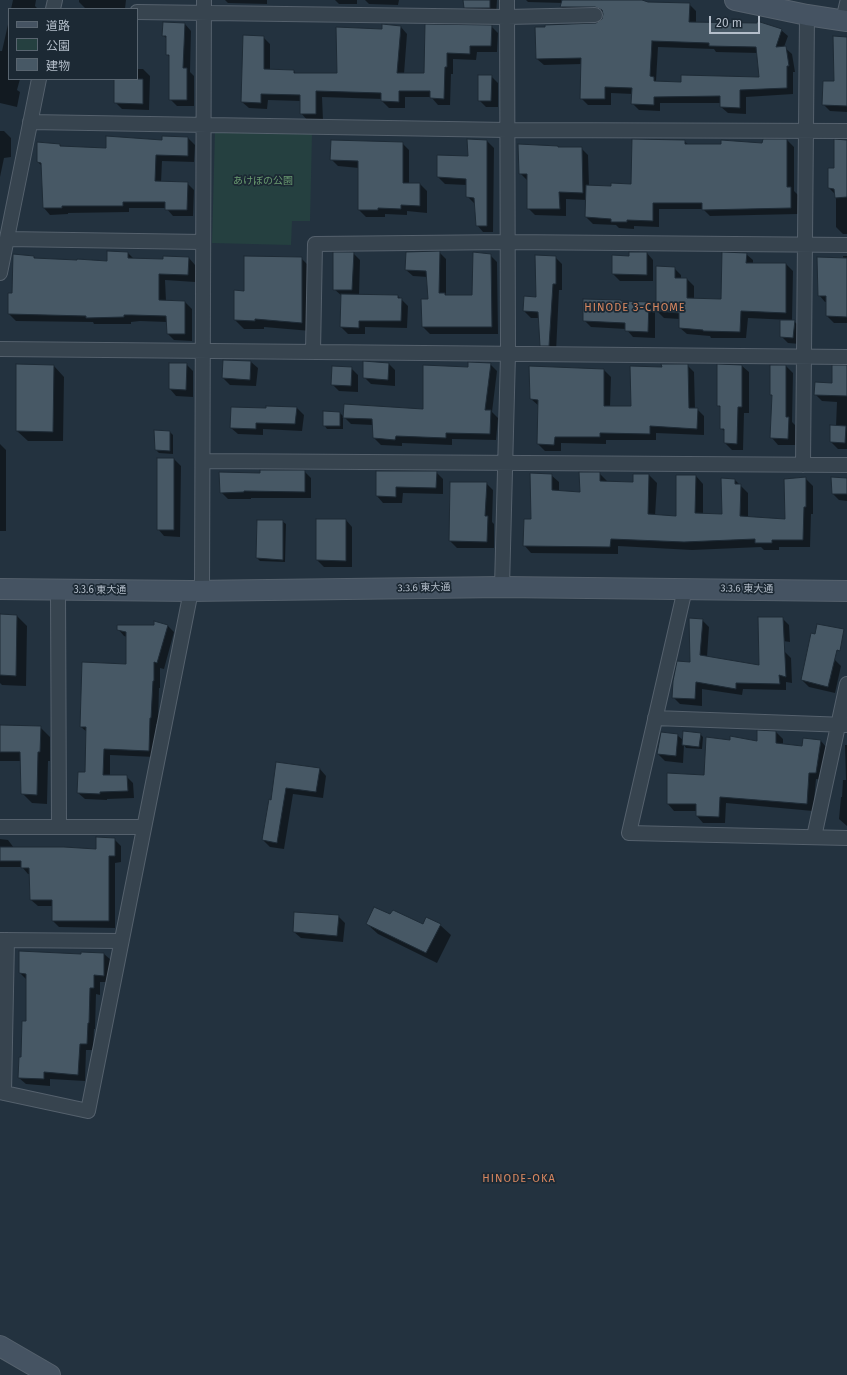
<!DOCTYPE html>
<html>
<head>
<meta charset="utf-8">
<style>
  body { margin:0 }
  #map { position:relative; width:847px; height:1375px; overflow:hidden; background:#23323f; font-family:"Fira Sans","Noto Sans JP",sans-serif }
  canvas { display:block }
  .legend { position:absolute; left:8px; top:8px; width:130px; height:72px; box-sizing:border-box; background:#1c2934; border:1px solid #596570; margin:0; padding:5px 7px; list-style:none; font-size:12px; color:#b4beca }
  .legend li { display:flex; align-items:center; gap:8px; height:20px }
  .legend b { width:20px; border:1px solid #596570 }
  .scale { position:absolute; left:709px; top:16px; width:51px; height:18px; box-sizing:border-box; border:2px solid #b4beca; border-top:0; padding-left:5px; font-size:12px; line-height:14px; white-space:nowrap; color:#b4beca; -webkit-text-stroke:3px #1c2934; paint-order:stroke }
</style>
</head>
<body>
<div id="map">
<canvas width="847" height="1375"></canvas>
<ul class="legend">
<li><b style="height:5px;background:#455362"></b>道路</li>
<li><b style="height:11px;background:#254040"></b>公園</li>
<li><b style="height:11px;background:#475865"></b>建物</li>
</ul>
<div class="scale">20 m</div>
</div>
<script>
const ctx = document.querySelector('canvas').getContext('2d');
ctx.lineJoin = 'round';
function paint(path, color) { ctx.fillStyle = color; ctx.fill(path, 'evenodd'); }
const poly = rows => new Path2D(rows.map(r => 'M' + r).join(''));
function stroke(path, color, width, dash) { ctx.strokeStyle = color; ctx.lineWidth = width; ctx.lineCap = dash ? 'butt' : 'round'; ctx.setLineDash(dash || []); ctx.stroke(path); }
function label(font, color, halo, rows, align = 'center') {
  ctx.font = font + ' "Fira Sans","Noto Sans JP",sans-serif'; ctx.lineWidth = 3.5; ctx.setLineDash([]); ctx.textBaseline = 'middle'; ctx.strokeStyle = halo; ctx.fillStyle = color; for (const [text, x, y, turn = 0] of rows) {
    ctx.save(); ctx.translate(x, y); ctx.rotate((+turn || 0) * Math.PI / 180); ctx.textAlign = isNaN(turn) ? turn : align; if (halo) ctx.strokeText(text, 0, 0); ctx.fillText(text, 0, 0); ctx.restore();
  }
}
paint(poly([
  [215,131,312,133,310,221,292,221,291,245,212,243]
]), '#254040');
paint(poly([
  [13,0,36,0,35,6,38,9,11,9],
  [79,0,126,0,125,9,86,9,79,2],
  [225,0,267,0,267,4,228,3],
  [335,0,357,0,357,4,339,4],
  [365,0,399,0,398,5,369,4],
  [464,0,497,0,496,15,471,14,465,7],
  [526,0,638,0,647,3,689,4,696,11,696,23,781,30,788,36,784,47,792,54,795,72,793,72,793,94,746,97,746,114,728,113,721,107,721,103,660,103,660,111,639,110,632,103,633,94,611,93,611,105,588,105,581,98,582,64,544,65,537,59,603,20,604,14,568,14,561,7,563,3,528,2],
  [658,47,714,49,716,52,758,53,760,78,682,83,658,82,656,81],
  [9,20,9,79,20,79,17,90,20,92,17,107,0,103,0,51,2,51],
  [185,24,191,31,190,72,194,76,194,106,177,106,170,99,170,58,167,54,167,39,163,35],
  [426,25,491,26,498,33,497,52,477,52,476,60,453,59,453,74,451,74,450,105,438,105,431,97,405,97,405,108,389,108,382,101,382,99,322,97,323,120,307,120,301,113,301,101,268,100,267,109,249,108,242,102,263,37,270,44,270,71,294,71,296,74,338,74,383,30,401,27,407,34,404,74,425,74],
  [847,38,847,112,830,111,823,104,835,82],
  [137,69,143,69,150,76,149,110,122,109,115,102,115,79,137,79],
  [491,76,498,83,498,107,486,107,479,100],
  [0,131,4,131,11,138,11,157,4,158,0,177],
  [163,137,188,138,195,145,194,162,162,161,161,183,187,183,194,190,193,216,173,216,166,208,129,208,129,212,68,213,68,214,50,215,44,208,43,167,38,162,60,145,62,147,107,149,163,141],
  [787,140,794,147,794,191,798,195,798,214,710,216,703,209,659,209,659,227,634,226,634,229,619,228,616,225,593,224,586,217,587,200,566,199,566,216,535,215,528,208,528,180,527,180,520,173,559,148,581,148,588,155,589,186,612,187,632,185,684,141,689,145,763,144],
  [487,141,494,148,493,232,483,232,477,225,476,203,474,203,467,196,467,185,445,184,438,177,469,157],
  [847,141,847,234,843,234,836,227,836,195,829,188],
  [402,143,409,150,409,184,420,184,427,191,427,213,407,211,407,215,385,214,385,217,366,217,359,210,359,168,338,166,331,159],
  [108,252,128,253,134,259,164,260,189,258,195,265,195,282,165,280,166,301,185,302,192,309,192,341,174,340,168,334,167,322,140,321,131,322,131,324,94,324,93,322,16,321,9,314,13,294,34,257,36,259,108,262],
  [439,252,446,259,446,295,473,296,490,255,497,262,498,334,430,334,423,327,429,300,428,277,413,276,406,270],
  [353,253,360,260,359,295,398,296,408,306,407,328,365,327,365,334,348,334,341,327,342,296,334,289],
  [647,253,653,260,653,281,620,281,613,274],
  [746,254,753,260,753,264,786,264,793,271,792,321,794,321,801,328,800,344,788,343,781,336,790,320,748,318,746,338,711,338,710,336,687,334,680,328,680,319,664,318,657,311,674,268,681,275,681,279,687,279,694,286,694,299,722,300],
  [843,256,847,256,847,323,834,323,827,316,827,302,825,302,819,295,843,259],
  [555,257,562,264,562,290,559,290,556,352,548,352,541,345,539,318,531,318,524,311,537,298],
  [301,258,310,267,311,331,264,327,264,329,244,329,235,320,245,292],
  [621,301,623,302,648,303,655,310,655,338,633,337,626,329,591,327,584,320],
  [251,362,258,368,256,386,230,385,223,378],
  [186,364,193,371,193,397,176,396,170,389],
  [389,364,395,370,395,386,371,384,364,377],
  [490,364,497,371,492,412,498,418,496,440,452,439,452,445,402,443,402,446,381,445,374,438,373,425,351,424,343,416,343,429,327,429,324,425,324,412,340,413,344,417,424,410,469,368],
  [687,365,694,372,695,409,697,409,704,416,704,435,656,433,656,440,606,440,606,444,561,443,561,451,545,451,538,444,539,406,531,399,604,370,611,377,610,407,632,407],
  [54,366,64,377,63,441,28,441,17,431],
  [742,366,749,372,749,413,744,413,743,450,732,450,725,443,725,432,721,428,721,408,718,405],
  [786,366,793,373,792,422,795,425,795,445,778,445,772,438,773,397,771,394],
  [847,367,847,449,838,449,831,442,836,426,837,402,822,401,816,395,833,384],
  [351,368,358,375,358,392,339,391,332,384],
  [297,408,304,415,302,431,263,429,263,435,238,434,231,428,267,409],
  [155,431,170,432,173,435,173,454,159,453,156,450],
  [0,444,6,450,6,531,0,531],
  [174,459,181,466,180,537,164,536,158,529],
  [304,471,311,478,311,498,251,498,251,499,228,499,221,492],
  [377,472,436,472,443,479,443,494,403,493,402,503,383,503,377,496],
  [599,473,607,481,607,482,634,483,649,475,657,483,655,516,677,517,696,476,703,484,703,514,723,515,735,480,748,493,748,518,786,520,806,479,813,486,813,514,811,514,810,547,779,547,779,550,764,550,761,547,692,550,618,546,618,554,531,553,524,545,532,520,551,475,559,482,559,492,581,493],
  [847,479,847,501,839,500,833,494],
  [451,483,486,483,493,490,492,522,494,524,494,548,457,548,450,541],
  [346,520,352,527,352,567,324,567,317,560],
  [282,521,286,524,285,562,260,561,257,558],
  [0,615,17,616,27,626,26,686,2,685,0,683],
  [782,618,789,625,790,642,783,641,784,651,791,658,792,683,786,682,786,690,743,689,742,695,702,689,702,706,680,704,673,697,691,663,702,620,709,627,707,657,760,666],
  [168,626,174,632,164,669,160,668,160,688,159,688,158,725,156,724,155,757,110,755,110,776,126,776,133,783,134,798,107,799,107,800,85,799,78,793,86,773,87,732,81,727,127,665,127,637,124,636,118,629],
  [835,660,841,666,835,693,809,687,802,680],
  [0,726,40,727,50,737,50,761,48,761,47,804,32,803,22,793,21,761,0,761],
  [776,732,783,739,783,745,803,747,821,741,827,748,823,780,816,779,813,811,726,803,725,823,703,823,697,816,697,811,674,811,668,804,705,776,730,741,758,742],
  [700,734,703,737,702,749,686,748,684,745,683,763,665,761,658,754,677,735,683,740],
  [845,745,847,745,847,826,839,819,841,797,842,797,843,780,846,780],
  [277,763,320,769,326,776,323,798,293,794,284,849,270,847,263,840,272,801],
  [0,839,8,840,14,848,97,850,114,839,121,846,121,862,115,863,115,928,59,927,53,921,53,906,38,906,31,900,30,874,28,874,22,867,0,867],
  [391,915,423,925,440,925,451,935,437,963,378,934,367,924],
  [338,916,345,923,343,942,301,938,294,932],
  [82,953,104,954,111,960,110,982,100,982,100,995,96,994,95,1029,94,1029,93,1050,86,1050,85,1081,50,1079,50,1086,26,1084,19,1078,27,1022,27,980,20,973,82,955]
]), '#0007');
const building = poly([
  [463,0,490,0,490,8,464,8,463,0],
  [562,0,642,0,648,2,690,3,689,22,757,23,757,21,782,29,776,47,786,46,789,66,787,66,787,88,740,90,740,108,720,107,720,96,654,97,654,105,631,104,632,88,605,87,605,99,580,99,581,58,536,59,535,27,545,27,545,25,596,23,602,19,603,14,602,10,595,7,560,7,562,0],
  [652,41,709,43,709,46,756,47,759,77,681,75,681,82,654,81,654,77,650,76,652,41],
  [163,22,185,23,183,68,187,68,187,100,169,100,169,55,166,55,166,36,162,36,163,22],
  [382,24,401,26,397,73,424,73,425,24,492,25,491,46,470,46,470,54,447,53,447,67,445,67,444,99,430,98,430,91,399,91,399,102,381,101,381,93,316,91,316,114,300,114,300,95,261,94,261,103,241,102,243,35,264,36,264,69,294,70,294,73,337,73,336,27,382,29,382,24],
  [833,36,847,37,847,106,822,105,823,81,834,81,833,36],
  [478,75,492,75,491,101,478,101,478,75],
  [114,79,143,79,143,104,114,103,114,79],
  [106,136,162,140,162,136,188,137,188,156,156,155,155,181,188,182,187,210,165,210,165,202,123,202,123,206,62,206,62,208,43,208,41,163,37,162,37,142,60,144,60,146,106,148,106,136],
  [467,139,487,140,487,226,476,226,474,198,466,197,466,179,437,177,437,155,468,156,467,139],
  [632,139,685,140,685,144,721,144,721,140,762,143,763,139,787,139,787,187,791,187,791,208,702,210,702,203,653,203,653,221,627,220,627,222,611,222,611,219,585,217,586,185,611,186,611,183,631,184,632,139],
  [834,139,847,140,847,197,835,198,834,189,828,188,828,168,834,168,834,139],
  [331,140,403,142,403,183,420,183,420,206,401,205,401,209,378,208,378,210,358,210,358,161,330,160,331,140],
  [518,144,558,146,558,147,582,147,583,193,559,192,560,209,527,209,527,174,519,174,518,144],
  [107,251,128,252,128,258,163,259,163,256,189,257,188,275,159,274,159,300,185,301,185,334,167,334,166,316,132,315,124,315,124,317,86,318,86,316,8,314,8,293,12,293,13,254,34,256,34,258,77,260,77,259,107,261,107,251],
  [440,251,439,293,445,293,445,295,472,295,473,252,491,254,492,327,422,327,421,299,428,299,426,271,405,270,406,252,440,251],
  [333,252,354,252,352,290,333,290,333,252],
  [629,252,647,252,647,275,612,274,612,255,629,256,629,252],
  [722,252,747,253,746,263,786,263,786,313,741,311,740,332,703,331,703,330,679,328,679,313,656,311,656,266,675,267,675,278,687,278,687,298,721,299,722,252],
  [535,255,556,256,556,284,553,284,549,346,540,346,538,312,523,311,524,296,536,297,535,255],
  [244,256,302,257,302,323,255,319,255,321,234,320,234,290,244,291,244,256],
  [817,257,847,258,847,317,826,316,826,296,818,296,817,257],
  [341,294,398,295,398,298,402,298,401,321,359,321,359,328,340,327,341,294],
  [583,299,621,300,621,301,649,302,648,332,625,331,625,323,583,321,583,299],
  [780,320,795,320,793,338,780,337,780,320],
  [223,360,251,361,250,380,222,378,223,360],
  [363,361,389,363,388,380,363,378,363,361],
  [468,362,491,363,485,410,491,410,490,434,446,433,446,438,396,436,395,440,373,438,372,419,343,418,344,404,423,409,423,365,468,367,468,362],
  [169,363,187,363,186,390,169,389,169,363],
  [16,364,54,365,53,432,16,431,16,364],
  [661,364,688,364,689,408,698,408,697,429,650,426,650,434,600,433,600,437,555,437,554,445,537,444,538,400,530,399,529,366,604,369,604,406,631,406,630,366,662,367,661,364],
  [717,364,742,365,742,407,738,407,737,444,724,443,724,429,720,429,720,406,717,406,717,364],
  [770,365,786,365,786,417,789,417,788,439,770,438,772,395,770,395,770,365],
  [832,365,847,365,847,396,814,395,815,382,832,383,832,365],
  [332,366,352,367,351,386,331,385,332,366],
  [266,406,297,407,295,424,256,423,256,429,230,428,231,407,266,408,266,406],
  [323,411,340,412,340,426,323,426,323,411],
  [830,425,846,426,845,443,830,442,830,425],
  [154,430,170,431,170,451,155,450,154,430],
  [157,458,174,458,174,530,157,530,157,458],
  [260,470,305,470,305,492,244,491,244,492,220,493,219,472,260,473,260,470],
  [376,471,437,471,436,488,396,487,396,497,376,496,376,471],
  [579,472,600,472,600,481,633,482,633,474,649,474,648,514,676,516,676,475,696,475,695,513,722,514,721,478,735,479,735,484,741,484,740,516,785,519,784,479,806,477,806,507,804,507,803,540,772,540,772,543,755,543,755,539,684,542,611,539,610,547,523,546,524,519,531,519,530,473,552,474,552,490,580,492,579,472],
  [831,477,847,478,847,494,832,494,831,477],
  [450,482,487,482,485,516,488,516,487,542,449,541,450,482],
  [316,519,346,519,346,561,316,560,316,519],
  [257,520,283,520,283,560,256,558,257,520],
  [0,614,17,615,16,676,0,675,0,614],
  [758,617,783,617,786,677,779,675,780,684,736,683,736,689,696,682,695,699,672,698,673,681,677,661,690,662,689,618,703,619,700,655,759,665,758,617],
  [154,621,168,625,157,663,154,662,154,681,153,681,151,718,150,718,149,751,104,749,103,775,127,775,128,791,100,792,100,794,77,793,78,772,85,772,86,727,80,727,82,662,126,664,126,632,117,630,117,625,154,625,154,621],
  [817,624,844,629,840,651,837,650,828,687,801,680,811,633,815,634,817,624],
  [0,725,41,726,40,752,38,752,37,795,21,794,20,752,0,752,0,725],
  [757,730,776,731,776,743,802,746,803,738,821,740,816,773,809,773,807,804,720,797,719,817,696,816,696,804,667,804,667,773,704,775,706,737,730,740,730,736,757,741,757,730],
  [683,731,701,733,699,747,682,745,683,731],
  [661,732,678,734,676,756,657,754,661,732],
  [276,762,320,768,316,792,286,788,277,843,262,840,269,799,271,800,276,762],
  [96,837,115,838,115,856,109,856,109,921,52,921,52,900,30,900,29,868,21,868,21,861,0,861,0,847,64,847,96,849,96,837],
  [374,907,390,914,393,910,423,924,426,917,441,924,426,953,366,924,374,907],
  [294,912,339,915,337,936,293,932,294,912],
  [19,951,81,954,81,952,104,953,104,976,94,975,94,988,90,988,89,1023,88,1023,87,1044,80,1044,78,1075,44,1072,44,1079,18,1078,19,1057,21,1057,22,1021,26,1021,26,974,19,973,19,951]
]);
paint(building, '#475865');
stroke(building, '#1e2b36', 1);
const street = poly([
  [53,9,55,0],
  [137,12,507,17,595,15],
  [843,20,847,3],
  [30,122,507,130,847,131],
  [7,239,203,242],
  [0,273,39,79],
  [0,349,847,357],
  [313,352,315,244,508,242,847,245],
  [203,461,847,465],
  [803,465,807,15],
  [502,587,508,354,507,0],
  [685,589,629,833,847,838],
  [58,590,59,827],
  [202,590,204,0],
  [655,718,847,725],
  [0,827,144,827],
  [814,837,847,684],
  [0,940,121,941],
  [0,1092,88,1111,191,591],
  [4,1093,7,940]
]);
const secondary = poly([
  [735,0,807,15,847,21],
  [0,589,191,591,502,587,847,591],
  [0,1346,50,1375]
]);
stroke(street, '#55616d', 16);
stroke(secondary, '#55616d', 22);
stroke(street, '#37444f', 14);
stroke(secondary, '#455362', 20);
label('10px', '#6a9b70', '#1c2934', [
  ["あけぼの公園",263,181]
]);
label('10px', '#b4beca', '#1c2934', [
  ["3.3.6 東大通",424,588,-1],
  ["3.3.6 東大通",747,589,1],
  ["3.3.6 東大通",100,590]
]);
ctx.letterSpacing = '1px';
label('11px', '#d88760', '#1c2934', [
  ["HINODE 3-CHOME",635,308],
  ["HINODE-OKA",519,1179]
]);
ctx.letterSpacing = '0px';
</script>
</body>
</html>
